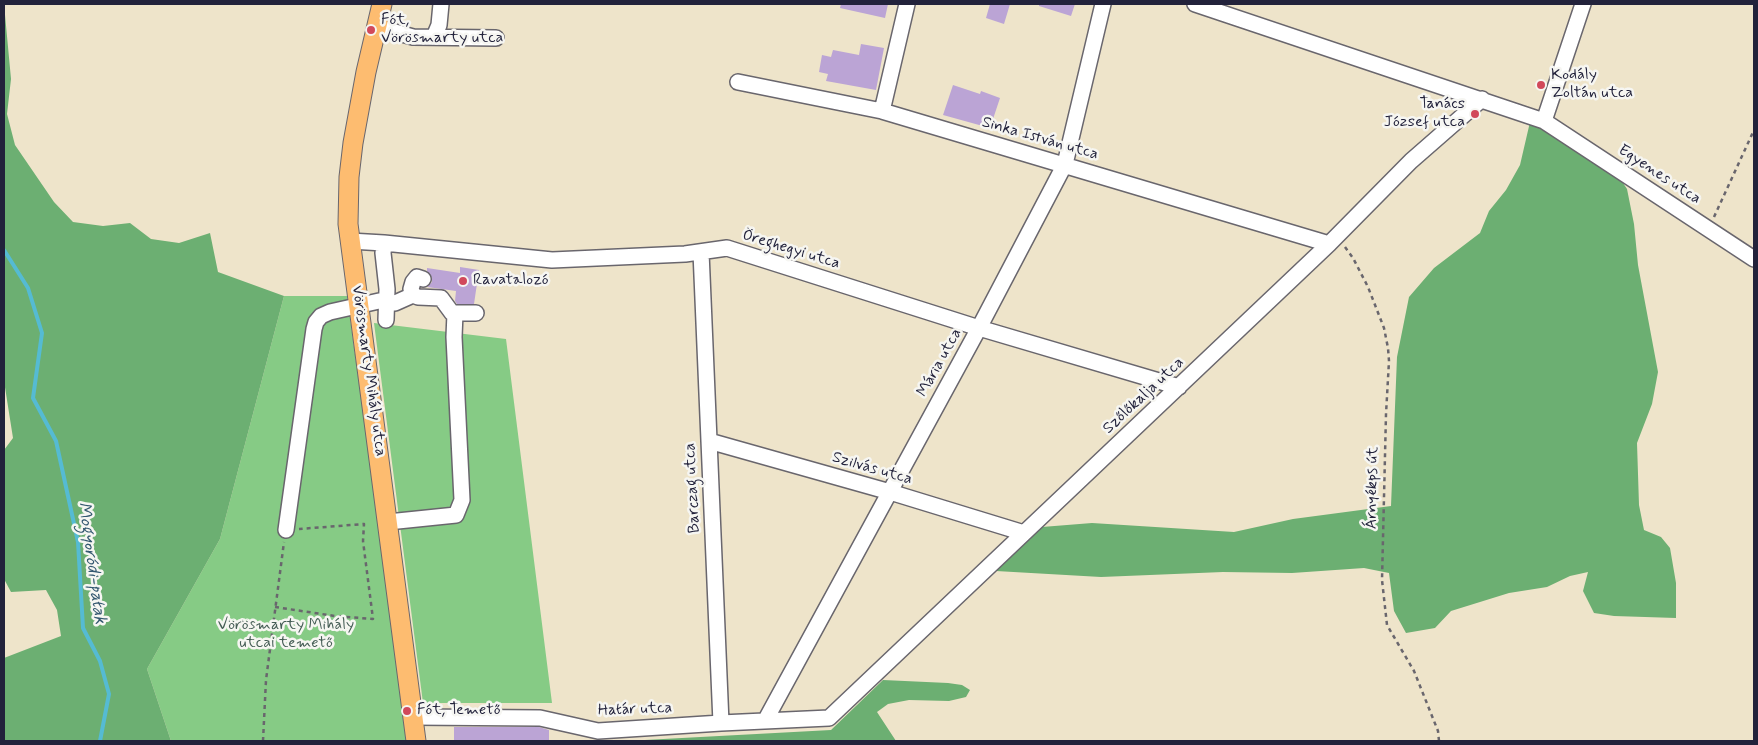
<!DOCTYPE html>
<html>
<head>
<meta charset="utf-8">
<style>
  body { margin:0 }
  #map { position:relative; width:1758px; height:745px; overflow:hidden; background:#eee4ca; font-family:Mynerve,sans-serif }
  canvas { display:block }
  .frame { position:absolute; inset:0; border:5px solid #22223b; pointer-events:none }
</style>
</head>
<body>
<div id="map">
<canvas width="1758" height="745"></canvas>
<div class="frame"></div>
</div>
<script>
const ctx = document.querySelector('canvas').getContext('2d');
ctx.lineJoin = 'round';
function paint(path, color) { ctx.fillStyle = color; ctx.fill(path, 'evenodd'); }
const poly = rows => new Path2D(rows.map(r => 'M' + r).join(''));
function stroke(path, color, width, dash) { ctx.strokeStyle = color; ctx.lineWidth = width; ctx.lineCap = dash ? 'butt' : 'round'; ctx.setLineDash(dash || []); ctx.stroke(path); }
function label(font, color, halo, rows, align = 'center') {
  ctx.font = font + ' Mynerve,sans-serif'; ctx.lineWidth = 5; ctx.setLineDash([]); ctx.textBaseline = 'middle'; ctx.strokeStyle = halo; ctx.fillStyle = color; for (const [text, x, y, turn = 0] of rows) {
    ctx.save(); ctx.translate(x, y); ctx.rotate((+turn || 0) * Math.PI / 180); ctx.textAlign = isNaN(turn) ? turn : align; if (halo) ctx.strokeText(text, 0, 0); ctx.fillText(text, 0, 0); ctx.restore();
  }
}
paint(poly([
  [284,296,347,296,408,741,171,741,147,669,220,539],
  [374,323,506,339,552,703,423,703]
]), '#86cb85');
paint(poly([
  [4,4,11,79,7,114,15,145,54,202,73,222,103,226,130,223,151,239,179,243,210,233,218,272,284,296,220,539,147,669,171,741,4,741,4,658,61,636,57,610,46,590,11,592,4,579,4,450,13,438,4,381],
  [1530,122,1609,162,1627,189,1634,224,1638,265,1658,372,1652,404,1637,443,1639,505,1644,530,1661,537,1670,548,1676,583,1676,618,1614,616,1594,613,1583,591,1588,572,1570,576,1547,587,1509,593,1451,611,1435,628,1406,633,1394,611,1389,573,1364,568,1292,573,1223,572,1101,577,996,571,1042,527,1092,523,1234,532,1293,519,1391,506,1397,357,1409,297,1434,268,1480,233,1489,211,1506,190,1520,165],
  [883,680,948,683,962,685,970,690,966,697,949,701,909,700,888,704,877,712,896,741,626,741,831,730]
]), '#6caf72');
stroke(poly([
  [4,250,28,288,42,333,33,398,56,441,78,542,83,628,100,661,109,694,100,741]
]), '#55bbd3', 4);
paint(poly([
  [841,4,888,4,885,18,840,8],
  [990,4,1010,4,1004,24,986,18],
  [1039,4,1075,4,1071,16,1039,6],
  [861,44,884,48,876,90,826,81,828,74,819,72,822,55,831,57,833,50,859,55],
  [953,85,980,94,981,91,1000,98,990,128,943,115],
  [460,267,479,270,474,304,457,304,455,301,456,291,427,287,432,282,432,278,427,271,427,268,460,273],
  [454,727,539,727,549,730,549,741,454,741]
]), '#bba4d5');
const minor = poly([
  [1195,4,1544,121,1754,259],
  [377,27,413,37,496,38],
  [434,37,439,25,441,4],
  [738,82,882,111,1329,244],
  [882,111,907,4],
  [1544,121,1583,4],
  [350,241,384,243,552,260,685,254,727,248,979,328,1179,387],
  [384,243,383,253,387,289,386,320],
  [701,252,721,723],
  [423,279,417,277,413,282,411,289,413,295,418,297,441,298,452,313,476,313],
  [709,441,890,492,1024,533],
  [388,522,456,515,462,500,454,337,455,313],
  [286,530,314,329,316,322,321,316,330,312,379,301,395,303,413,295],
  [413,717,540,718,598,731,721,723,829,718,1329,244,1411,161,1482,99],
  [765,721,979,328,1065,164,1103,4]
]);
const major = poly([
  [382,4,366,72,353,143,349,177,348,224,416,741]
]);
stroke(minor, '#69666d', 18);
stroke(major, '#69666d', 21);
stroke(poly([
  [1714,217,1754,130],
  [1345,247,1353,258,1368,287,1384,328,1388,348,1389,361,1386,414,1382,580,1387,625,1414,671,1438,731,1439,741],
  [275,607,335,616,373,619,363,541,364,524,299,529],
  [263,741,266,680,284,542]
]), '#69666d', 2.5, [4, 4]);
stroke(minor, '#fff', 15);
stroke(major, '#fdbc70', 19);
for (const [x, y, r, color] of [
  [371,30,5,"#d1495b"],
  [1541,85,5,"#d1495b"],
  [1475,114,5,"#d1495b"],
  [463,281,5,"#d1495b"],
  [407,711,5,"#d1495b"]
]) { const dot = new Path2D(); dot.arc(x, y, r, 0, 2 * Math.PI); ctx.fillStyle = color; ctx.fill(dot); stroke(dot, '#f6f6f2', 2); }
label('16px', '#22223b', '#f6f6f2', [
  ["Fót,",381,21],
  ["Vörösmarty utca",381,39],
  ["Kodály",1551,76],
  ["Zoltán utca",1551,94],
  ["Tanács",1465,105,"right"],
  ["József utca",1465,123,"right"],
  ["Ravatalozó",473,281],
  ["Fót, Temető",417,711]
], 'left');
label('16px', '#22223b', '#f6f6f2', [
  ["Sinka István utca",1040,139,16],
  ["Egyenes utca",1659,175,33],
  ["Öreghegyi utca",791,250,17],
  ["Mária utca",940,363,-61],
  ["Vörösmarty Mihály utca",368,371,82],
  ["Szőlőkalja utca",1144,396,-43],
  ["Szilvás utca",872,469,16],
  ["Barczag utca",693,488,-93],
  ["Árnyékps út",1373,488,-89],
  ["Határ utca",635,710,-2]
]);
label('16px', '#455d55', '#f6f6f2', [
  ["Vörösmarty Mihály",286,626],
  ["utcai temető",286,644]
]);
label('italic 18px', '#345870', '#f6f6f2', [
  ["Mogyoródi-patak",91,563,82]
]);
</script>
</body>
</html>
